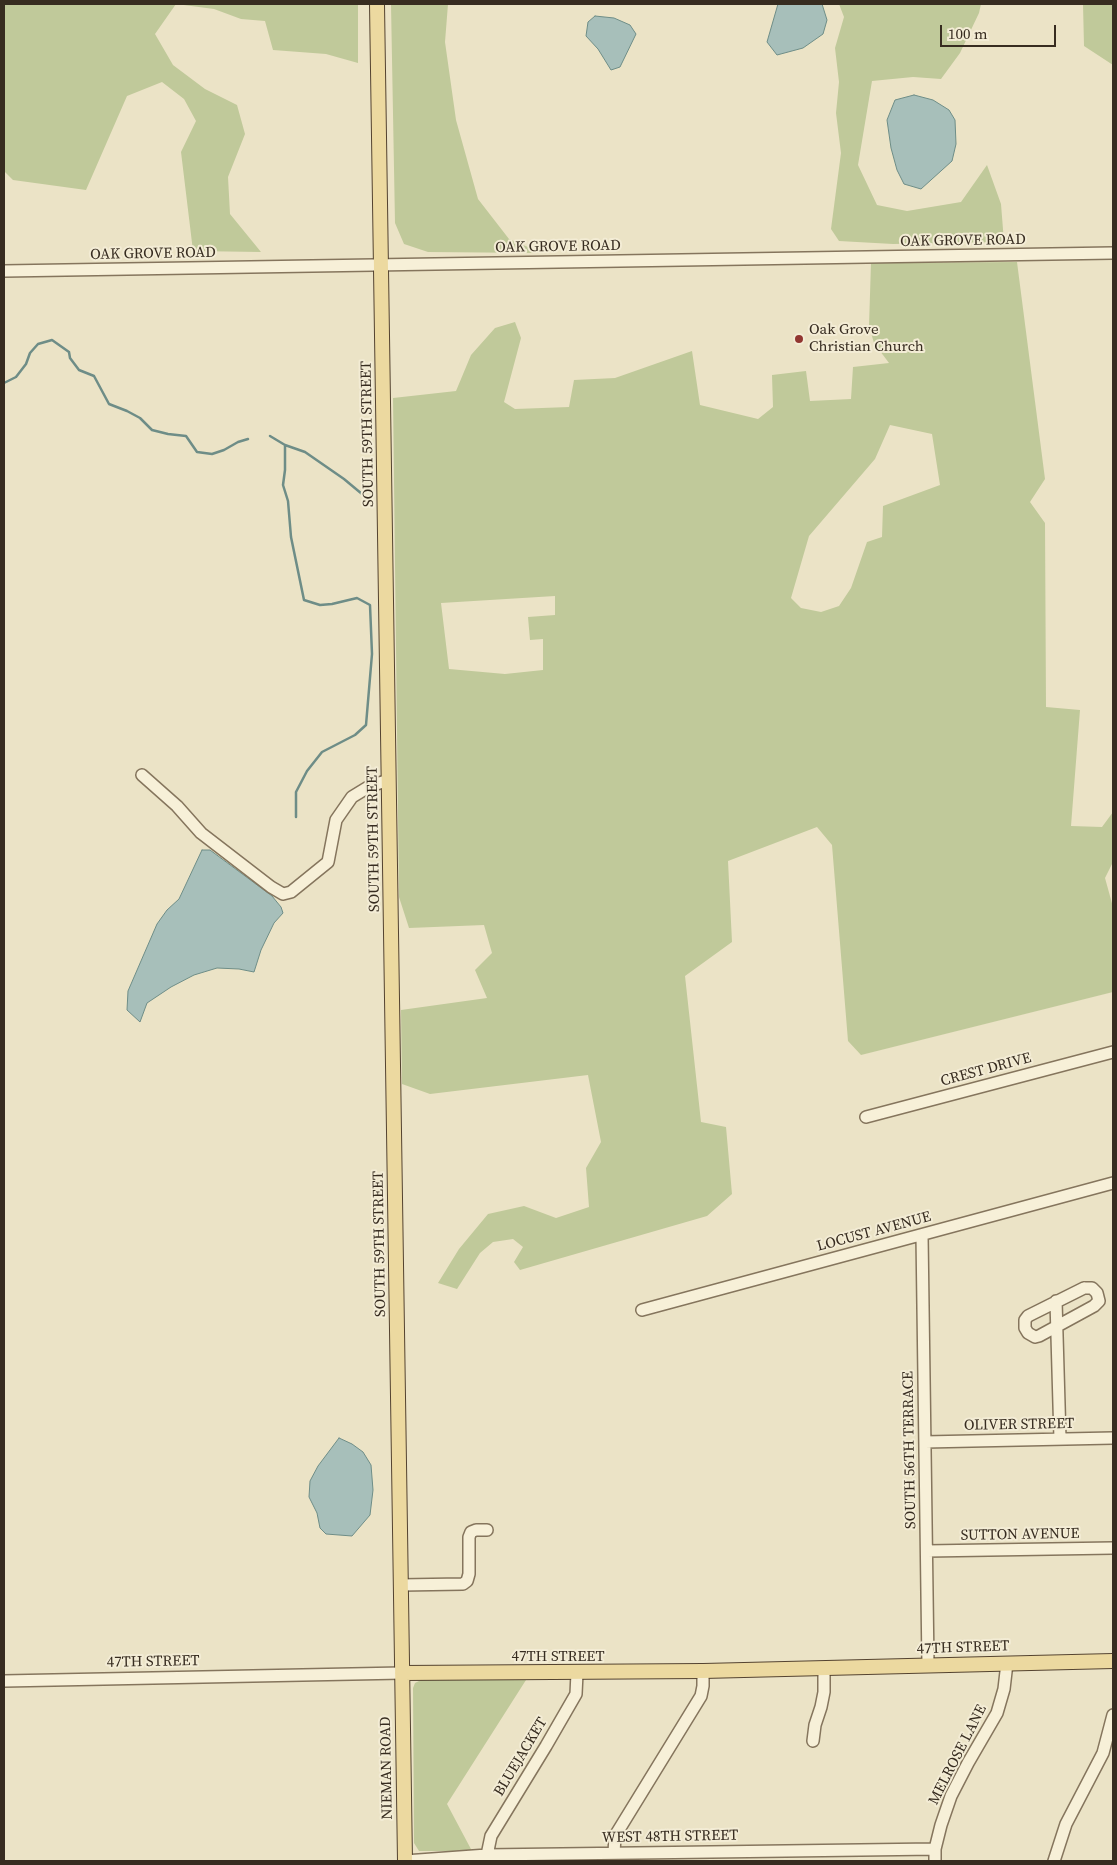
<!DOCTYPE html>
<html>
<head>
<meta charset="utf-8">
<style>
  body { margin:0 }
  #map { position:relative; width:1117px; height:1865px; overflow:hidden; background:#ebe3c6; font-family:"Source Serif 4",serif }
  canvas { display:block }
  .frame { position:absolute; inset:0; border:5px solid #372c20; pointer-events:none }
  .scale { position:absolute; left:940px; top:25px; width:116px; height:22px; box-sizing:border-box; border:2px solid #372c20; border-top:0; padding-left:6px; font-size:15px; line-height:18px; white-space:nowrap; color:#372c20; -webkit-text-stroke:4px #f3ecd5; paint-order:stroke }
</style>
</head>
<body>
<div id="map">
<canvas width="1117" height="1865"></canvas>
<div class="frame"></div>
<div class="scale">100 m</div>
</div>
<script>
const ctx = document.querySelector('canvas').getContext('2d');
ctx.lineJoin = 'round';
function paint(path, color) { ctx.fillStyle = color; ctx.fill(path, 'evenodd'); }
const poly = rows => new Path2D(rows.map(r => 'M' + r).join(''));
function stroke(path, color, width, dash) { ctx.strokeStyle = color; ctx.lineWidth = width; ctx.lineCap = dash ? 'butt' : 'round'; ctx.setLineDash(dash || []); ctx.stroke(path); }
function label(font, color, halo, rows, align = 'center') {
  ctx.font = font + ' "Source Serif 4",serif'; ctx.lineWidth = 4; ctx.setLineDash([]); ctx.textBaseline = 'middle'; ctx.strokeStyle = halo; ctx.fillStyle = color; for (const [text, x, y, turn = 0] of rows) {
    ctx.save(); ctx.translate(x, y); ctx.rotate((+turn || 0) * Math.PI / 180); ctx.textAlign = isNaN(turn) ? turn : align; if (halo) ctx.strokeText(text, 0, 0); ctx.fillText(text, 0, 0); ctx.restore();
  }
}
paint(poly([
  [4,4,358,4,358,63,326,54,273,50,265,21,241,19,214,9,176,4,155,34,173,65,205,89,237,105,245,134,228,177,230,214,261,252,193,251,181,152,196,121,184,99,162,82,127,96,86,190,13,180,4,171],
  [391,4,448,4,445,42,456,120,478,199,509,239,542,253,428,252,404,244,395,223],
  [839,4,981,4,979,13,960,53,941,79,913,77,872,81,858,165,877,205,907,211,961,202,987,165,1001,204,1004,242,893,244,839,241,831,229,841,153,836,113,839,82,835,48,844,17],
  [1083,4,1113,4,1113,65,1084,46],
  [1017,262,1045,479,1030,502,1045,523,1046,707,1080,710,1071,826,1102,827,1113,812,1113,862,1105,878,1113,907,1113,992,861,1055,848,1041,832,845,817,827,728,861,732,942,685,976,701,1122,726,1127,732,1194,707,1216,520,1270,514,1262,523,1247,513,1239,493,1242,480,1253,457,1289,438,1283,459,1249,488,1214,524,1206,556,1218,589,1207,586,1168,601,1142,588,1075,430,1094,402,1084,401,1010,487,998,475,970,492,953,484,925,409,928,399,897,393,398,456,391,471,355,495,328,515,322,521,338,504,402,515,409,569,407,574,380,615,378,692,351,700,405,758,419,773,407,772,375,806,371,810,401,851,399,853,367,889,363,874,343,869,326,871,263],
  [890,425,932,434,940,485,883,506,882,537,867,542,851,588,839,606,821,612,801,608,791,598,809,536,875,459],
  [555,596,555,615,528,617,530,640,543,639,543,670,505,674,449,669,441,603],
  [525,1678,526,1680,447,1804,472,1851,419,1851,414,1843,413,1688,415,1683,423,1679]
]), '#c0c99a');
const water = poly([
  [778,4,822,4,827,20,823,34,803,48,777,55,767,42,778,4],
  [595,16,614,18,630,25,636,34,620,67,611,70,598,49,586,36,588,22,595,16],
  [914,95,933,100,949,110,955,120,956,144,952,161,921,189,904,184,897,170,891,148,887,120,895,100,914,95],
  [202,850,210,850,272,896,281,907,283,913,274,923,261,950,254,972,239,969,217,968,194,975,171,987,147,1003,140,1022,127,1010,128,991,157,924,167,910,179,899,202,850],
  [339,1438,352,1444,363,1452,371,1465,373,1490,370,1515,352,1536,326,1534,320,1528,317,1513,309,1497,310,1481,318,1466,339,1438]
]);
paint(water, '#a7bfba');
stroke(water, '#6e8d87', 1);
stroke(poly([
  [4,383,16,377,26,364,30,353,38,344,52,340,69,352,70,358,79,370,94,376,109,404,127,411,140,418,152,430,168,434,186,436,197,452,212,454,224,450,238,442,248,439],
  [270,436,285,445,285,470,283,485,288,501,291,537,304,600,320,605,332,604,357,598,370,605,372,654,366,725,355,735,322,752,307,771,296,792,296,817],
  [285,445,305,452,344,479,362,494]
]), '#6e8d87', 2.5);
const minor = poly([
  [4,271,1113,253],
  [142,775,177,806,201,833,271,887,283,894,291,892,328,862,336,820,352,797,370,786,389,780],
  [866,1117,1113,1052],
  [922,1235,928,1665],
  [1084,1288,1092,1288,1097,1293,1099,1301,1094,1306,1039,1336,1035,1337,1028,1333,1025,1328,1025,1320,1028,1316,1084,1288],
  [1056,1301,1060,1439],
  [642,1310,1113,1183],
  [925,1442,1113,1438],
  [927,1551,1113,1548],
  [401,1585,463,1584,467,1581,469,1574,469,1537,471,1532,476,1530,487,1530],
  [4,1681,402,1673],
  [813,1741,815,1725,821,1707,824,1692,824,1669],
  [614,1853,615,1836,701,1696,703,1686,703,1671],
  [487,1855,491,1836,546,1746,576,1694,577,1673],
  [405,1861,487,1855,935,1849],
  [935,1861,935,1849,941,1825,951,1796,968,1763,997,1713,1004,1689,1007,1663],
  [1054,1861,1066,1824,1103,1753,1113,1715]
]);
const major = poly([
  [377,4,405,1861],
  [402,1673,703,1671,1113,1661]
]);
stroke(minor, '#85755d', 14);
stroke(major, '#544330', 16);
stroke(minor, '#f7f0d8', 11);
stroke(major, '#ecd9a0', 14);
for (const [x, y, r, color] of [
  [799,339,5,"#913630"]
]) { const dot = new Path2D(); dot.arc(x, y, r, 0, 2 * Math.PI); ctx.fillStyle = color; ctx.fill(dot); stroke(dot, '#f3ecd5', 2); }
label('15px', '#372c20', '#f3ecd5', [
  ["OAK GROVE ROAD",963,241,-1],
  ["OAK GROVE ROAD",558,247,-1],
  ["OAK GROVE ROAD",153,254,-1],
  ["SOUTH 59TH STREET",368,434,-91],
  ["SOUTH 59TH STREET",374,839,-91],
  ["CREST DRIVE",986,1070,-15],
  ["LOCUST AVENUE",874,1232,-15],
  ["SOUTH 59TH STREET",380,1244,-91],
  ["OLIVER STREET",1019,1425,-1],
  ["SOUTH 56TH TERRACE",910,1450,-91],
  ["SUTTON AVENUE",1020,1535,-1],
  ["47TH STREET",963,1648,-2],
  ["47TH STREET",558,1657],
  ["47TH STREET",153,1662,-1],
  ["MELROSE LANE",958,1755,-63],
  ["BLUEJACKET",521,1757,-59],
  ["NIEMAN ROAD",387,1768,-91],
  ["WEST 48TH STREET",670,1837,-1]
]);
label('15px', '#372c20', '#f3ecd5', [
  ["Oak Grove",809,330],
  ["Christian Church",809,347]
], 'left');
</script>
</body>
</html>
